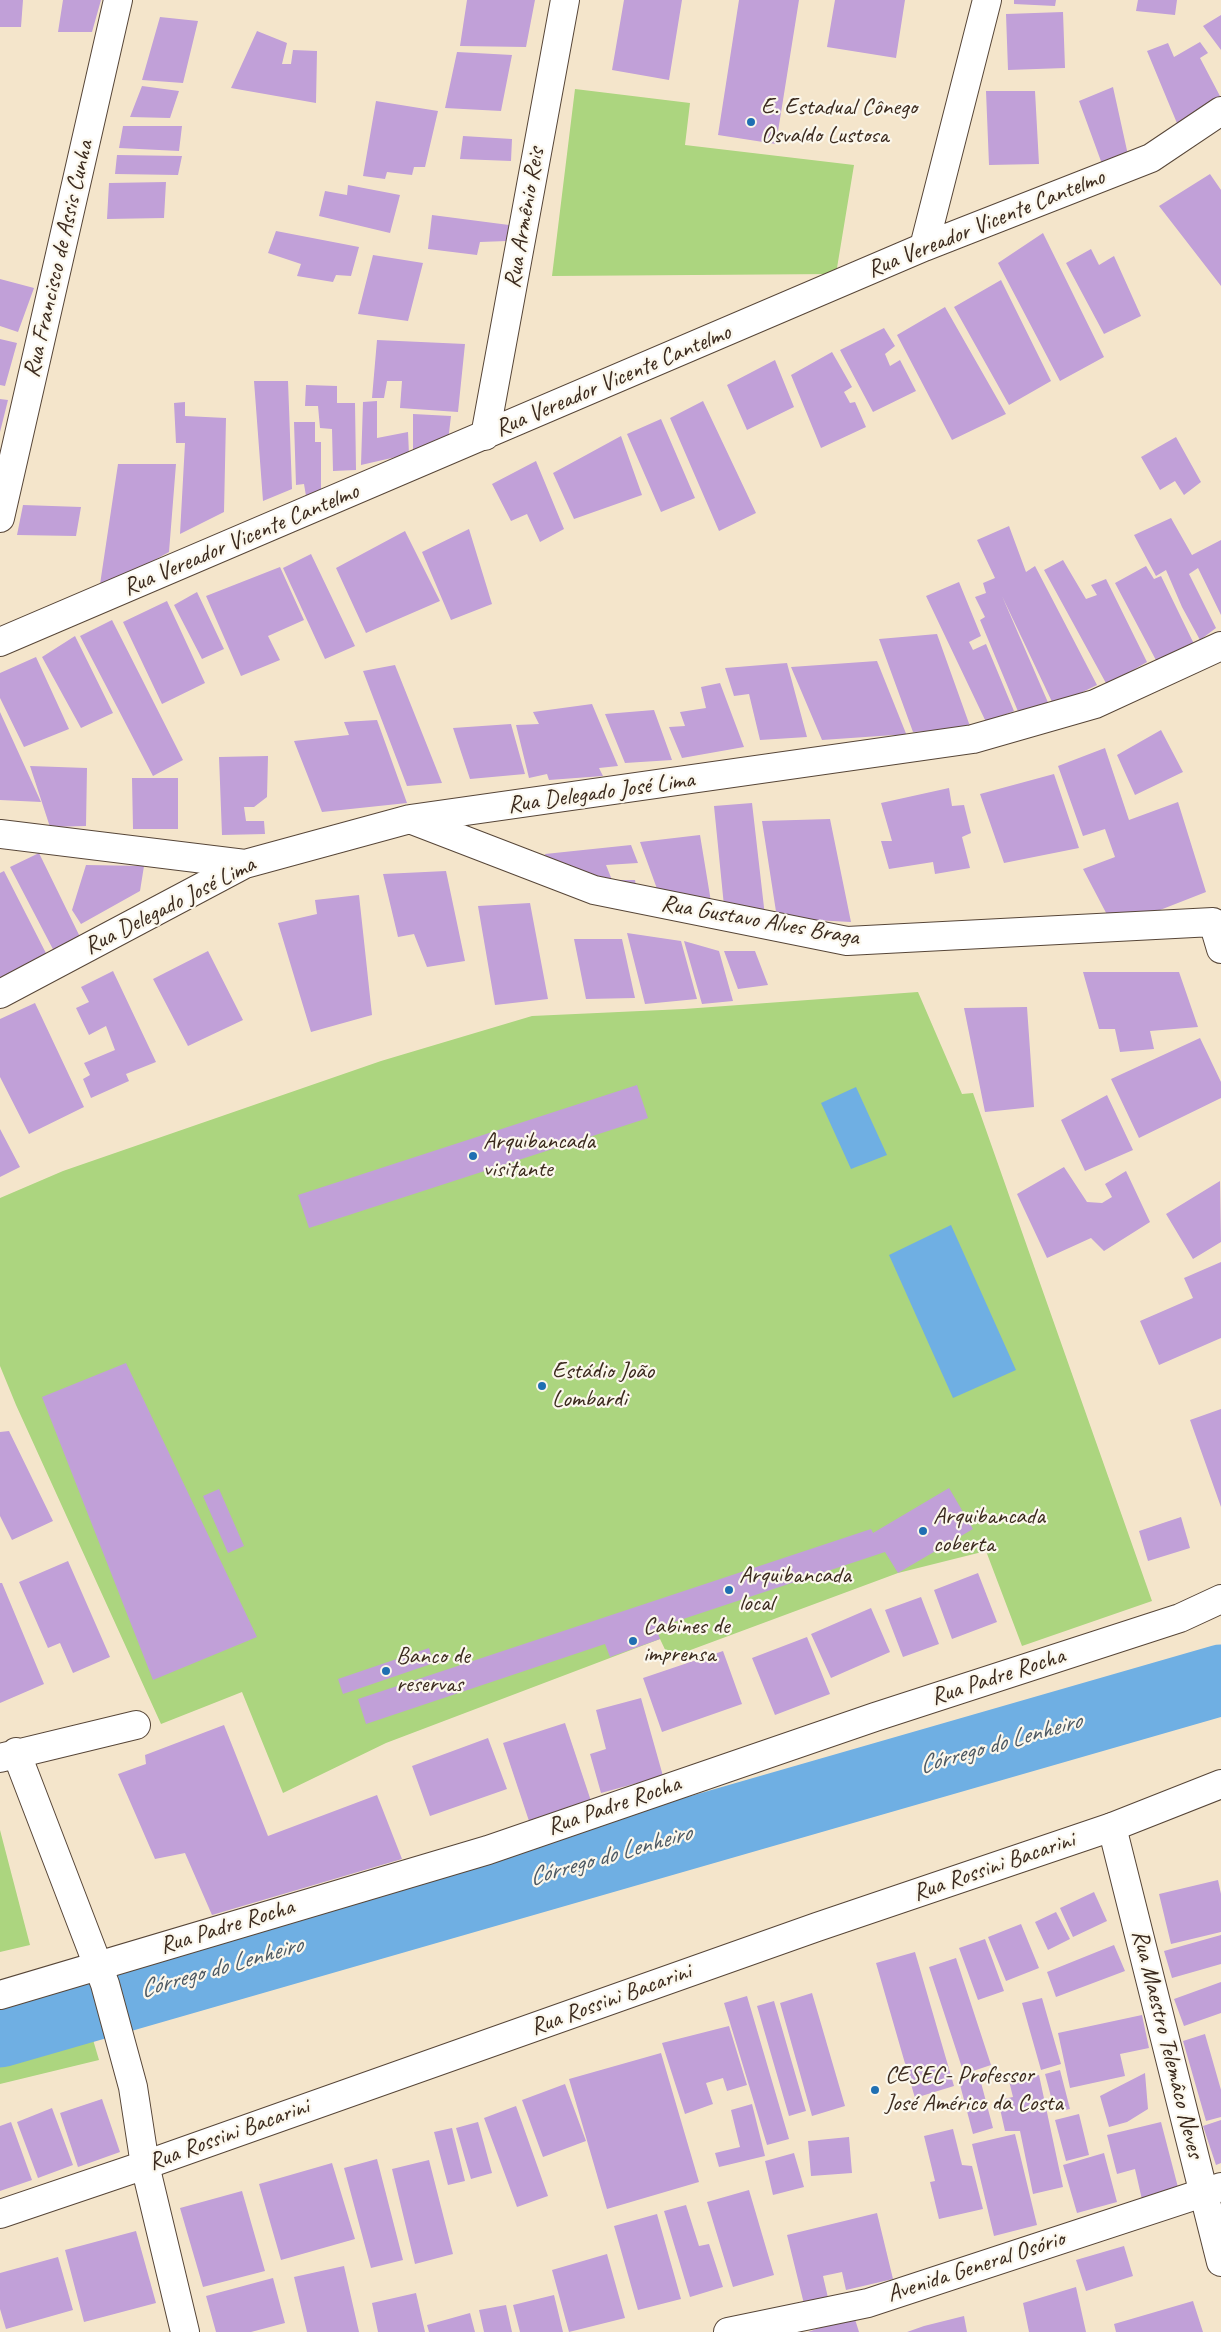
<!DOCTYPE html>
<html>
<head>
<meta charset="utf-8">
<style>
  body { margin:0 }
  canvas { display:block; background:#f4e5cb }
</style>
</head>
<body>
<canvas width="1221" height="2332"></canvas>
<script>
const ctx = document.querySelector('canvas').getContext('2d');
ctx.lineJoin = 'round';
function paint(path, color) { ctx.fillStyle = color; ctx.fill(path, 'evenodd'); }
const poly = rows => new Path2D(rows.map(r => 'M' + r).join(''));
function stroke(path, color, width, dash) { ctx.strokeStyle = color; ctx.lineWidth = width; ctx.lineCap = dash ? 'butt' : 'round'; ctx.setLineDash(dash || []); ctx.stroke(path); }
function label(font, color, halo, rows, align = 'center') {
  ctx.font = font + ' Caveat,sans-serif'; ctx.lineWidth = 4.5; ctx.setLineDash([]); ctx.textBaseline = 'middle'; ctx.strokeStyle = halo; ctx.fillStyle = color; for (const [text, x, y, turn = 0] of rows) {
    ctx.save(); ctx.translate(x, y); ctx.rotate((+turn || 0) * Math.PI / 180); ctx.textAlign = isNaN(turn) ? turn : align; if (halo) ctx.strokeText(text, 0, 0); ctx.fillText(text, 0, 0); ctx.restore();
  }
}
paint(poly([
  [575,89,690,103,685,145,854,165,836,274,552,276],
  [918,992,962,1094,973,1093,1152,1601,1022,1646,986,1551,898,1573,669,1658,660,1639,386,1743,283,1793,242,1692,161,1724,16,1405,0,1366,0,1198,63,1171,381,1061,532,1016,684,1009],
  [0,1830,30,1945,0,1952],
  [76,1982,99,2060,0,2084,0,2002]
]), '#acd57f');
paint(poly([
  [856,1087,887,1155,851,1169,821,1103],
  [951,1225,1016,1370,953,1398,889,1255]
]), '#6fafe3');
stroke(poly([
  [0,2032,1221,1680]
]), '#6fafe3', 71);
paint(poly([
  [0,0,23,0,21,27,0,27],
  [63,0,101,0,92,32,58,32],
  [467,0,535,0,526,47,460,46],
  [624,0,682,0,669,80,612,70],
  [739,0,799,0,776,144,718,135],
  [835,0,905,0,896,58,827,47],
  [1014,0,1056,0,1055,6,1014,4],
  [1138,0,1177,0,1175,15,1136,11],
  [1063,12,1065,68,1008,70,1006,14],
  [1221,15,1221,50,1203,26],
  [160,17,198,21,183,83,142,80],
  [257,31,287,43,282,64,291,64,293,50,317,51,316,103,231,88],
  [1200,42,1208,53,1200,58,1221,98,1179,128,1147,51,1168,43,1174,57],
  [457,52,512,55,501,111,445,108],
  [142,86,179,91,170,118,130,117],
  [1113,87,1128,155,1102,164,1079,101],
  [986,91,1035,91,1039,164,989,165],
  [376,101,438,111,425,167,414,167,412,175,387,172,385,179,363,176],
  [123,126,182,126,179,151,119,148],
  [463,136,512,139,511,161,460,159],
  [117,155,182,156,178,175,115,174],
  [1210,174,1221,190,1221,286,1159,206],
  [166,182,164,218,107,219,109,183],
  [348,185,400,195,390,233,319,216,325,191,347,195],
  [432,215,509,225,507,241,480,242,477,255,428,249],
  [276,231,359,247,351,276,336,275,333,282,297,276,301,264,268,253],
  [1043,233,1104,357,1060,381,998,263],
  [1091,249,1099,265,1114,256,1141,316,1104,334,1066,263],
  [373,255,423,263,408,321,358,314],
  [0,279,34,288,18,332,0,326],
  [1001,280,1051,381,1009,405,954,307],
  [945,307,1006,414,952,440,897,335],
  [884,328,895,346,885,354,890,366,900,360,916,391,873,412,840,350],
  [0,339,17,343,5,386,0,385],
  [377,340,465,344,458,412,400,408,402,381,387,381,384,398,372,398],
  [832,352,852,387,844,392,850,403,855,402,866,427,821,448,791,375],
  [775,360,794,407,747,430,727,385],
  [254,381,288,381,292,489,263,501],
  [306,385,337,386,337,403,355,403,356,470,333,471,332,429,320,428,318,406,305,406],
  [0,399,8,400,0,432],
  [377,401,377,438,408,432,409,454,361,465,363,402],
  [703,401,756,513,719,531,670,418],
  [185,402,185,416,226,418,224,512,180,534,185,443,176,443,174,403],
  [413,414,451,416,448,441,413,457],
  [661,419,695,498,661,512,627,434],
  [294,422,315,422,315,442,321,442,321,494,306,496,304,484,296,485],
  [621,436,642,495,574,519,553,473],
  [1176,437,1201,482,1184,495,1175,481,1160,490,1141,457],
  [536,461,564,529,540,542,527,514,511,521,492,484],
  [118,464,176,464,169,552,99,591],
  [23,505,81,507,76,536,17,535],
  [1171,518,1192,555,1221,540,1221,615,1198,568,1189,574,1216,628,1200,640,1182,607,1166,570,1156,576,1134,535],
  [1009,526,1026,572,1035,566,1097,685,1054,706,1002,596,1050,707,1022,721,980,620,985,617,975,597,986,593,983,583,995,578,977,540],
  [469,529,492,604,451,620,422,552],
  [405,531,440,601,366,633,336,568],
  [311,554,355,646,325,659,283,568],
  [1063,560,1086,599,1097,595,1091,585,1106,579,1147,662,1107,685,1044,570],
  [1146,566,1154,579,1161,576,1194,644,1158,664,1115,583],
  [280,567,304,620,268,636,280,660,241,676,206,596],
  [959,582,981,636,969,642,973,650,986,644,1014,711,986,722,926,596],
  [197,592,224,649,202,659,174,605],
  [167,601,205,683,162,704,123,622],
  [112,620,183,760,153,776,80,636],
  [937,634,971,729,913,732,879,639],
  [75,636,113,713,81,728,42,657],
  [36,657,69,729,24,747,0,698,0,673],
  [877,661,907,736,894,735,822,740,791,667],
  [787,663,807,737,760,740,749,694,734,696,725,668],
  [395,665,442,783,407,786,363,671],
  [720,683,744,747,682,758,669,727,685,726,680,712,706,708,701,687],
  [592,704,618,766,599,768,603,776,549,780,547,774,529,778,516,725,539,724,533,712],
  [654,710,672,760,625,763,605,714],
  [0,712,41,802,0,800],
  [377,720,407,803,322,812,294,741,349,735,344,722],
  [511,724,525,774,470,779,453,728],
  [1161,730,1183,772,1135,795,1117,755],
  [1105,748,1129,820,1178,802,1206,892,1114,928,1083,869,1115,857,1105,829,1083,836,1058,766],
  [268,756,267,797,254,807,244,807,246,821,264,821,265,834,222,835,219,757],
  [30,766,87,768,86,826,50,827],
  [1054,774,1079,848,1004,863,980,794],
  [132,778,178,778,178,829,133,829],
  [949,788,952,806,964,805,971,833,962,837,970,868,935,874,933,862,889,869,881,841,892,841,881,803],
  [752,803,765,916,724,906,714,806],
  [830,819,851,922,777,918,762,821],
  [700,835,712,908,660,897,640,842],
  [631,845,638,863,606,865,612,880,635,880,638,897,550,873,545,854],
  [39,853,82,941,56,955,10,867],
  [86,865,144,866,140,891,81,924,72,910],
  [4,871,50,961,0,985,0,873],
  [446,871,465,961,427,967,414,934,398,937,383,874],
  [359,895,372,1015,311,1032,278,923,317,914,315,900],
  [530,903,548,999,495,1005,478,906],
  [627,933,681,941,697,999,645,1004],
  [574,939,622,939,635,998,586,999],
  [684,941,719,951,733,1001,702,1004],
  [208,951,243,1020,188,1046,153,979],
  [724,951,755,951,768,985,738,989],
  [113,971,156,1062,126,1074,129,1081,91,1098,83,1079,90,1075,84,1063,115,1050,106,1026,89,1035,76,1008,89,1002,81,987],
  [1083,972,1179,972,1198,1027,1150,1031,1154,1049,1120,1052,1115,1029,1099,1029],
  [35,1003,84,1107,29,1134,0,1077,0,1019],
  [1027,1007,1034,1107,985,1112,964,1008],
  [1200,1038,1221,1082,1221,1098,1139,1138,1111,1079],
  [637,1085,648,1118,309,1228,298,1195],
  [1107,1095,1133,1150,1085,1171,1061,1120],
  [0,1129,20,1167,0,1177],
  [1064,1167,1087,1202,1102,1203,1112,1197,1105,1184,1126,1171,1150,1222,1104,1251,1091,1238,1047,1258,1017,1194],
  [1220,1181,1221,1242,1193,1259,1166,1214],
  [1221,1262,1221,1338,1159,1365,1140,1321,1193,1298,1184,1278],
  [126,1363,257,1637,153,1680,42,1397],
  [1221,1409,1221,1507,1190,1420],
  [9,1431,53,1521,12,1540,0,1516,0,1432],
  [949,1488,973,1529,898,1573,885,1552,656,1628,660,1639,610,1657,605,1644,366,1724,358,1699,871,1529,873,1533],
  [219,1489,244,1546,228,1553,203,1496],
  [1181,1517,1190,1548,1148,1561,1139,1531],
  [68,1561,110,1657,73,1673,60,1643,48,1648,19,1582],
  [978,1573,997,1622,952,1639,934,1590],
  [0,1583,2,1583,44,1684,0,1703],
  [921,1597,939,1644,903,1657,885,1610],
  [871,1608,890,1652,831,1678,811,1634],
  [807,1637,830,1694,775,1715,752,1658],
  [429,1648,434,1663,343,1694,338,1679],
  [723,1651,742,1704,662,1732,643,1678],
  [641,1698,663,1776,601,1793,590,1754,606,1749,596,1710],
  [565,1723,591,1801,529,1821,503,1743],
  [224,1725,268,1836,377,1795,402,1859,212,1915,185,1853,155,1859,118,1774,146,1764,145,1755],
  [488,1738,507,1789,430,1816,412,1766],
  [1218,1880,1221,1894,1221,1932,1171,1944,1159,1894],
  [1094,1892,1107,1921,1073,1937,1060,1908],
  [1056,1912,1070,1939,1048,1950,1035,1922],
  [1021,1924,1039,1968,1006,1981,988,1937],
  [1221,1935,1221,1964,1172,1978,1164,1951],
  [985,1939,1004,1991,978,2000,959,1948],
  [1114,1945,1125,1971,1056,1997,1047,1972],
  [915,1952,954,2086,915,2098,876,1963],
  [956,1958,991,2065,964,2074,929,1967],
  [1221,1982,1221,2013,1184,2026,1174,1999],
  [812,1993,845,2106,812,2116,780,2003],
  [747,1996,789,2139,767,2145,724,2003],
  [1042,1998,1061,2064,1041,2070,1022,2003],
  [774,2001,806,2111,789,2116,757,2006],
  [1142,2015,1149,2048,1120,2054,1125,2076,1070,2088,1058,2033],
  [729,2026,747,2085,727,2091,723,2078,706,2083,713,2104,685,2114,662,2043],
  [1205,2034,1221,2090,1221,2117,1206,2121,1183,2041],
  [661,2053,699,2182,607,2209,569,2079],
  [1060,2070,1070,2109,1055,2112,1045,2074],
  [1145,2073,1148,2109,1127,2122,1109,2127,1100,2096],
  [979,2075,993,2128,973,2134,959,2081],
  [1039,2075,1063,2187,1033,2194,1020,2131,1005,2131,998,2100,1013,2097,1009,2081],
  [565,2084,586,2141,543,2157,522,2100],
  [102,2099,120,2152,78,2167,60,2113],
  [752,2104,765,2156,719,2167,715,2153,740,2147,731,2110],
  [516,2106,548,2196,517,2207,484,2118],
  [52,2108,73,2165,38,2178,17,2122],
  [1079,2114,1089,2155,1066,2161,1055,2120],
  [1221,2120,1221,2163,1216,2165,1203,2126],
  [11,2122,32,2180,0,2191,0,2126],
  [478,2122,492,2173,471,2179,456,2128],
  [1161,2122,1180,2195,1143,2204,1135,2169,1117,2174,1107,2135],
  [452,2128,465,2181,448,2185,434,2132],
  [953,2129,962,2165,972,2166,983,2209,939,2219,930,2182,935,2181,924,2136],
  [1015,2134,1037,2225,994,2236,972,2144],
  [849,2137,852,2173,811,2176,808,2141],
  [794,2153,804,2187,773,2195,765,2161],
  [1104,2153,1117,2202,1077,2213,1063,2165],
  [377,2159,403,2260,371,2268,344,2168],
  [429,2160,453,2254,415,2264,392,2169],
  [332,2163,355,2239,281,2260,259,2184],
  [749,2190,774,2275,733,2287,707,2202],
  [242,2191,265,2271,203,2287,180,2208],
  [686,2205,699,2246,709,2244,723,2287,690,2297,664,2211],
  [877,2213,893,2279,846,2290,842,2272,823,2276,829,2302,805,2308,787,2235],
  [657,2214,681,2299,638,2310,614,2226],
  [136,2231,156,2303,84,2322,65,2250],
  [1124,2246,1133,2276,1086,2291,1076,2260],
  [607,2254,625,2318,569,2332,552,2270],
  [58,2257,73,2310,6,2329,0,2309,0,2273],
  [344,2266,359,2332,307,2332,294,2277],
  [273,2278,285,2323,251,2332,216,2332,206,2296],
  [1076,2287,1086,2332,1029,2332,1023,2303],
  [416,2293,425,2332,378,2332,372,2303],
  [554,2295,563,2332,520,2332,513,2305],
  [1193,2301,1203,2332,1116,2332,1114,2324],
  [506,2305,512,2332,484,2332,479,2310],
  [470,2313,475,2332,429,2332,427,2325],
  [854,2316,859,2332,808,2332],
  [964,2316,967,2332,907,2332,924,2326]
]), '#c1a0d8');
const minor = poly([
  [924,247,987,0],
  [485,436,565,0],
  [0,518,118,0],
  [0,642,924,247,1151,158,1221,111],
  [412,820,594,890,847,941,1213,922,1221,949],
  [0,834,245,864],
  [0,994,245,864,410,819,973,739,1095,704,1221,646],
  [16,1752,105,1984,133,2087,145,2165,185,2332],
  [0,1758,136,1725],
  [1112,1827,1221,2262]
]);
const major = poly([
  [0,2214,145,2165,817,1927,1112,1827,1221,1784]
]);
const highway = poly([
  [0,1995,488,1850,875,1717,1180,1618,1221,1599],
  [728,2332,868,2303,1221,2187]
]);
stroke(minor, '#574638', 30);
stroke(major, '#574638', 30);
stroke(highway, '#574638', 30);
stroke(minor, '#fff', 28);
stroke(major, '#fff', 28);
stroke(highway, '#fff', 28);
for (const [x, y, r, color] of [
  [751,122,5,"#1f6fb2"],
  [473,1156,5,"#1f6fb2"],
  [542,1386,5,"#1f6fb2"],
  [923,1531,5,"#1f6fb2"],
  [729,1590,5,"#1f6fb2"],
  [633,1641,5,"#1f6fb2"],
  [386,1671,5,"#1f6fb2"],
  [875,2090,5,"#1f6fb2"]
]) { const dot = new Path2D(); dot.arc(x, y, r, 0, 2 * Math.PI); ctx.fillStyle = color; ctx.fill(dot); stroke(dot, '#fbf7ec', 2); }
label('24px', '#3b2a1e', '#fbf7ec', [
  ["E. Estadual Cônego",761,108],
  ["Osvaldo Lustosa",761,136],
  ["Arquibancada",483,1142],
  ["visitante",483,1170],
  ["Estádio João",552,1372],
  ["Lombardi",552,1400],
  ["Arquibancada",933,1517],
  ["coberta",933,1545],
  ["Arquibancada",739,1576],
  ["local",739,1604],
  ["Cabines de",643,1627],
  ["imprensa",643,1655],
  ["Banco de",396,1657],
  ["reservas",396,1685],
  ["CESEC- Professor",885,2076],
  ["José Américo da Costa",885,2104]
], 'left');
label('24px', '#3b2a1e', '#fbf7ec', [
  ["Rua Armênio Reis",525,218,-80],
  ["Rua Vereador Vicente Cantelmo",986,224,-22],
  ["Rua Francisco de Assis Cunha",59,259,-77],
  ["Rua Vereador Vicente Cantelmo",613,381,-23],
  ["Rua Vereador Vicente Cantelmo",241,540,-23],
  ["Rua Delegado José Lima",601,793,-8],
  ["Rua Delegado José Lima",170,906,-27],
  ["Rua Gustavo Alves Braga",760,921,10],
  ["Rua Padre Rocha",998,1677,-18],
  ["Rua Padre Rocha",614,1806,-19],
  ["Rua Rossini Bacarini",994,1867,-19],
  ["Rua Padre Rocha",227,1927,-17],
  ["Rua Rossini Bacarini",611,2000,-20],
  ["Rua Maestro Telemâco Neves",1167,2044,76],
  ["Rua Rossini Bacarini",229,2135,-20],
  ["Avenida General Osório",976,2267,-18]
]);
label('italic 25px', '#4d5963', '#fbf7ec', [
  ["Córrego do Lenheiro",1000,1744,-16],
  ["Córrego do Lenheiro",610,1856,-16],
  ["Córrego do Lenheiro",221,1968,-16]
]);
</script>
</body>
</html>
